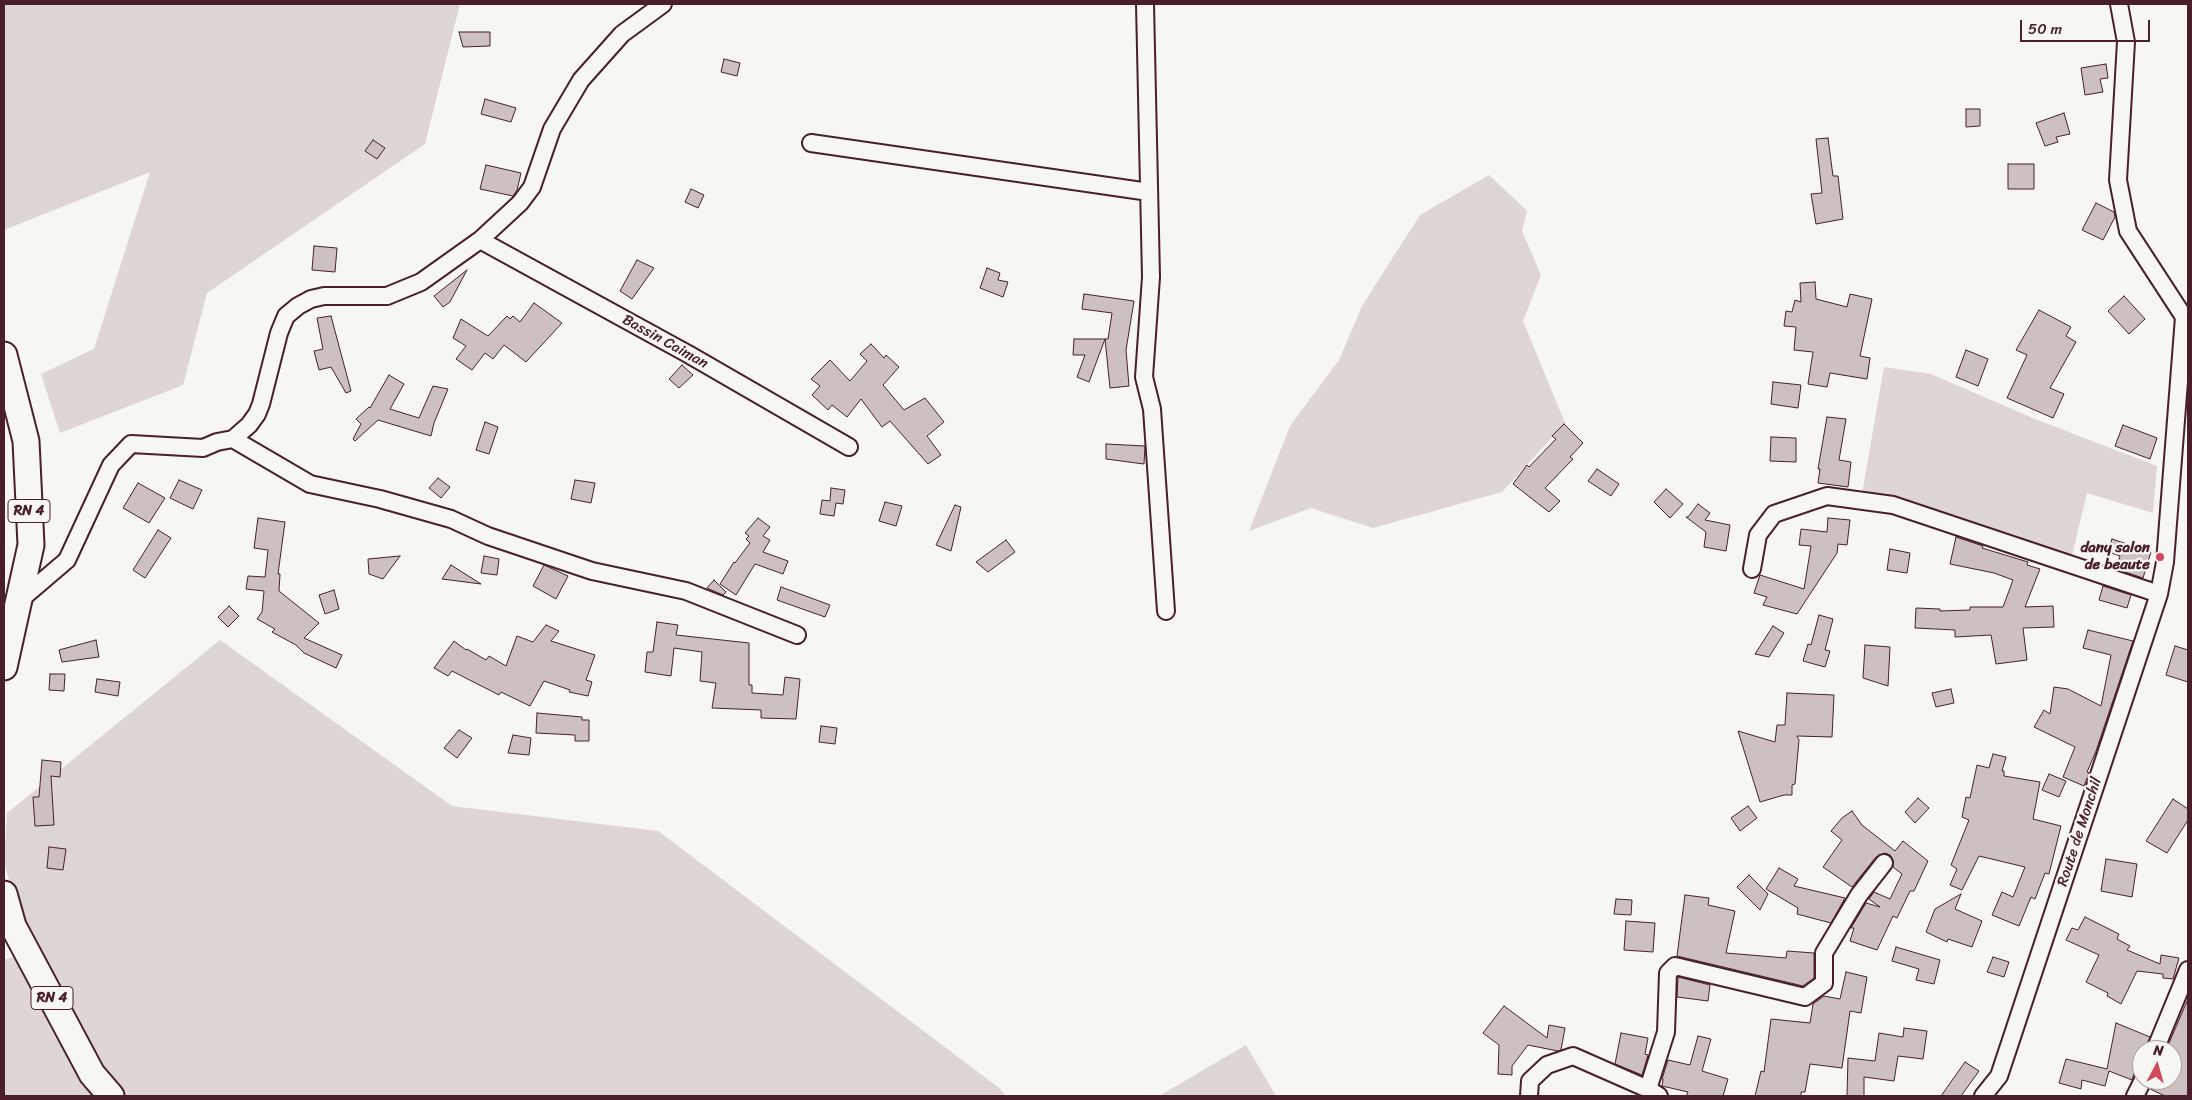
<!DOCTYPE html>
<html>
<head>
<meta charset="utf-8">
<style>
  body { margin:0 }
  #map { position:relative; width:2192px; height:1100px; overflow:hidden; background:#f6f6f2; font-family:Sriracha,sans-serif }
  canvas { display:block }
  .frame { position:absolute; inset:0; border:5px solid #4a1f2b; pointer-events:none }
  .north { position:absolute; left:2132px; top:1040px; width:50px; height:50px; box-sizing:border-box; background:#f6f6f2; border:1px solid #b1a0a2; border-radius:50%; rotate:6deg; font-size:14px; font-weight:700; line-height:20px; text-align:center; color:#4a1f2b }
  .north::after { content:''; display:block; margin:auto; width:18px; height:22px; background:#d1495b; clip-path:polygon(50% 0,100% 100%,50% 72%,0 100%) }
  .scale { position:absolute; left:2020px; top:20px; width:130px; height:22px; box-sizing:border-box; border:2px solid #4a1f2b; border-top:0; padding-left:6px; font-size:15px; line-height:18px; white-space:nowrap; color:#4a1f2b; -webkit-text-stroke:4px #f6f6f2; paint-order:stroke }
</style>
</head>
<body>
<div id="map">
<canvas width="2192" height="1100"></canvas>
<div class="frame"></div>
<div class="north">N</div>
<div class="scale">50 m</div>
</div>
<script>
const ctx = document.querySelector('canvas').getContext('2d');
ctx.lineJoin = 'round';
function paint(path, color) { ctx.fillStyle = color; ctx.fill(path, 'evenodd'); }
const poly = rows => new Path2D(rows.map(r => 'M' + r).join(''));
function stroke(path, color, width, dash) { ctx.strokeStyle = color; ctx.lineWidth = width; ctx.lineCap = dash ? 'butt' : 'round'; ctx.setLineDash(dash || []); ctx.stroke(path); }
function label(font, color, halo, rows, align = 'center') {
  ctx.font = font + ' Sriracha,sans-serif'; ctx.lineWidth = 4.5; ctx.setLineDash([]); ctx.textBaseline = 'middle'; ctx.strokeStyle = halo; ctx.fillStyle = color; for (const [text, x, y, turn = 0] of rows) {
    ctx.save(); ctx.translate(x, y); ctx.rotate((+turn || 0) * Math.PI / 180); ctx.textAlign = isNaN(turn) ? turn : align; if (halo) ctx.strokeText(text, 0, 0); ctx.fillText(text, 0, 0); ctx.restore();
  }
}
paint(poly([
  [4,4,460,4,425,144,207,293,183,385,60,433,41,374,94,349,150,172,4,230],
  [1489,175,1527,211,1522,231,1541,275,1523,321,1565,423,1502,492,1373,528,1311,508,1249,531,1290,426,1339,360,1362,306,1420,215],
  [1884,367,1931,374,2035,419,2157,466,2153,513,2087,493,2069,568,2053,569,2036,562,1937,513,1862,494],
  [220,640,452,806,658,831,998,1087,1006,1096,125,1096,107,1076,22,922,4,863,7,813],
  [17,956,84,1086,92,1096,4,1096,4,960],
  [1246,1045,1276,1096,1159,1096]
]), '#ddd6d5');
const building = poly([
  [459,32,490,32,490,46,463,47,459,32],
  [724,59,740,63,737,76,721,72,724,59],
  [2106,64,2108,78,2100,79,2103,92,2085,95,2081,68,2106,64],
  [485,99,516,108,511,122,481,114,485,99],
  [1966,109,1980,109,1980,126,1966,127,1966,109],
  [2064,113,2070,134,2056,137,2058,142,2045,146,2036,123,2064,113],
  [1828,138,1833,176,1838,176,1843,219,1816,224,1811,194,1822,193,1816,139,1828,138],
  [373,140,385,148,377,159,365,151,373,140],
  [2008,164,2034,164,2034,189,2008,189,2008,164],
  [486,165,521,173,517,190,513,196,480,189,486,165],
  [691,189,704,195,698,208,685,202,691,189],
  [2096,203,2114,212,2115,217,2103,240,2082,230,2096,203],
  [314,246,337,248,335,272,312,270,314,246],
  [637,260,654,268,632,299,620,291,637,260],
  [987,268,1000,273,998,280,1008,282,1003,297,980,288,987,268],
  [467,270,450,302,443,307,434,296,467,270],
  [1815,282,1816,299,1847,307,1850,294,1872,299,1860,356,1870,358,1867,379,1830,373,1827,387,1808,384,1813,352,1794,350,1796,327,1784,326,1786,311,1792,312,1795,300,1801,302,1800,283,1815,282],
  [1084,294,1134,301,1126,350,1129,386,1110,388,1105,339,1108,339,1112,313,1082,309,1084,294],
  [2124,296,2145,319,2129,334,2108,311,2124,296],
  [534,303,562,323,526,362,504,345,493,359,485,353,472,370,456,359,466,346,453,338,461,319,488,336,507,316,510,319,513,316,520,322,534,303],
  [2039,310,2071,327,2066,336,2076,342,2050,388,2064,394,2053,418,2007,398,2027,355,2016,350,2039,310],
  [331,316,351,391,346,393,331,367,319,370,314,351,323,349,317,318,331,316],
  [1074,339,1105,339,1089,382,1077,377,1085,355,1073,355,1074,339],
  [871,344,884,358,886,355,899,367,883,385,904,410,925,398,944,422,927,436,941,455,928,464,890,421,882,427,861,399,847,417,832,405,828,410,812,395,820,386,811,379,830,360,850,381,867,361,860,354,871,344],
  [1966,350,1988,359,1978,386,1956,377,1966,350],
  [682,365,693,375,679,388,669,379,682,365],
  [389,375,404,384,390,409,419,418,433,386,448,389,434,423,431,436,378,420,355,441,353,439,361,424,356,419,369,407,370,408,389,375],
  [1773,382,1801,385,1798,408,1771,404,1773,382],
  [1827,417,1846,419,1839,460,1851,462,1848,487,1818,483,1820,469,1818,469,1827,417],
  [485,422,498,427,489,454,476,450,485,422],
  [1564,424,1583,443,1570,457,1573,459,1545,488,1560,501,1549,512,1513,484,1527,465,1529,467,1556,439,1552,436,1564,424],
  [2123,425,2157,438,2150,459,2115,446,2123,425],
  [1771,437,1796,438,1796,462,1770,461,1771,437],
  [1106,444,1145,446,1144,464,1106,459,1106,444],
  [1597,469,1619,484,1611,496,1588,481,1597,469],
  [438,478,450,487,441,498,429,488,438,478],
  [179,480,202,490,193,509,170,498,179,480],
  [575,480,595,483,591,503,571,499,575,480],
  [138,483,165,498,149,523,123,508,138,483],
  [831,488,845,490,843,504,836,503,834,516,820,514,822,500,830,501,831,488],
  [1666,489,1683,504,1670,518,1654,502,1666,489],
  [885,502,902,506,896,526,879,521,885,502],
  [1698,504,1710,513,1705,520,1730,525,1726,551,1704,547,1706,532,1686,517,1688,517,1698,504],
  [955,505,961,507,951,551,936,545,955,505],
  [258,518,285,522,278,574,280,574,279,591,319,623,304,638,342,655,336,668,304,653,296,645,272,632,275,629,257,619,262,612,264,591,246,589,248,576,265,577,268,550,254,548,258,518],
  [758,518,770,527,763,536,770,540,763,552,788,561,783,574,755,564,736,595,720,584,734,562,735,563,750,543,746,539,749,536,745,533,758,518],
  [1828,518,1850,520,1847,545,1838,544,1837,553,1797,614,1763,605,1767,597,1754,593,1760,575,1804,589,1811,546,1799,545,1801,529,1827,532,1828,518],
  [158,530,171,538,145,578,133,570,158,530],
  [1956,537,1983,546,1982,548,2028,562,2027,565,2040,569,2025,607,2053,606,2054,627,2023,628,2027,660,1996,664,1991,635,1955,637,1955,630,1915,628,1916,608,1940,609,1940,611,1970,610,1970,607,2003,607,2013,580,1994,573,1950,564,1956,537],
  [2112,539,2151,552,2143,578,2116,569,2120,556,2108,552,2112,539],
  [1006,540,1015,552,988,572,976,562,1006,540],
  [1890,549,1910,553,1907,573,1887,570,1890,549],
  [400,556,383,579,369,574,368,559,400,556],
  [484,556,499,559,497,575,481,573,484,556],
  [451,565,481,584,442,579,451,565],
  [544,565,568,576,556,599,533,586,544,565],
  [714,580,726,592,723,595,707,588,714,580],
  [2103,586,2131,595,2127,608,2099,600,2103,586],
  [781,587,830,605,825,617,777,600,781,587],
  [334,590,339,609,325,614,319,595,334,590],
  [229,606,239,616,228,627,218,617,229,606],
  [1819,615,1833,619,1825,650,1830,651,1825,667,1803,661,1808,644,1811,645,1819,615],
  [657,622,678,625,676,635,749,643,749,685,752,685,752,693,783,695,785,677,800,679,796,719,761,718,761,710,712,708,716,683,700,681,702,652,674,648,671,676,645,672,647,652,653,652,657,622],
  [546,625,559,631,551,641,595,655,586,680,592,682,588,696,569,692,570,690,544,681,530,706,501,692,499,695,452,671,448,676,434,668,454,641,466,650,467,649,486,660,489,656,506,666,517,636,533,642,546,625],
  [1773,626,1784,633,1769,657,1755,654,1773,626],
  [2088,630,2133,641,2096,751,2087,772,2089,773,2084,786,2063,777,2075,747,2034,727,2044,710,2050,714,2054,687,2068,689,2101,706,2111,655,2083,648,2088,630],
  [96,640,99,657,62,662,59,650,96,640],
  [1865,645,1890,647,1888,686,1863,678,1865,645],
  [2175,646,2188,650,2188,682,2166,675,2175,646],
  [50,674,65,674,64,691,49,690,50,674],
  [97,679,120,682,118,696,95,692,97,679],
  [1951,689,1954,703,1936,707,1932,693,1951,689],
  [1787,693,1834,695,1832,737,1797,736,1799,740,1795,784,1792,785,1792,795,1784,795,1760,802,1738,731,1775,742,1777,725,1785,725,1787,693],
  [537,713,582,717,582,720,589,720,589,741,575,741,575,735,536,733,537,713],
  [821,726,837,728,835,744,819,742,821,726],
  [459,730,472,738,457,758,444,748,459,730],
  [513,735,531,738,529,755,508,753,513,735],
  [1993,754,2006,757,2002,771,2004,771,2004,776,2040,782,2033,819,2061,826,2049,874,2045,873,2035,899,2031,897,2019,926,1992,915,2002,892,2013,897,2025,867,1979,856,1962,890,1950,885,1957,869,1951,865,1969,820,1962,817,1966,797,1970,798,1977,765,1989,768,1993,754],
  [42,760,61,762,60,777,51,776,54,825,35,826,33,797,39,797,42,760],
  [2049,774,2066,781,2059,797,2042,790,2049,774],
  [1918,798,1929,808,1915,823,1905,812,1918,798],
  [2173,799,2188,809,2188,820,2167,853,2146,841,2173,799],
  [1748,806,1757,818,1740,831,1731,818,1748,806],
  [1852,811,1862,825,1895,851,1903,841,1928,861,1914,891,1910,891,1897,918,1893,916,1877,950,1850,941,1854,928,1851,928,1866,903,1880,907,1869,899,1874,892,1890,899,1902,874,1893,867,1893,860,1890,855,1885,853,1876,857,1852,887,1823,867,1842,840,1831,831,1842,818,1852,811],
  [49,847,66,849,63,870,47,868,49,847],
  [2106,859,2137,864,2132,897,2101,891,2106,859],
  [1779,868,1798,879,1794,886,1845,898,1831,923,1797,914,1798,908,1766,889,1779,868],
  [1749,875,1768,894,1760,910,1737,887,1749,875],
  [1961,894,1955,909,1982,921,1972,947,1948,939,1947,942,1926,932,1935,909,1961,894],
  [1685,895,1709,898,1708,905,1735,911,1726,953,1786,958,1787,951,1814,953,1814,978,1803,986,1677,956,1685,895],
  [1616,899,1632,900,1631,915,1614,914,1616,899],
  [2085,917,2119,934,2117,939,2130,946,2127,950,2160,964,2161,955,2179,958,2173,979,2163,978,2163,974,2137,971,2121,1004,2107,996,2108,993,2086,982,2099,955,2066,940,2072,928,2078,930,2085,917],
  [1626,921,1655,923,1653,952,1624,950,1626,921],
  [1896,947,1940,960,1934,984,1916,980,1919,969,1892,961,1896,947],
  [1993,957,2009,962,2004,977,1987,972,1993,957],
  [1846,972,1867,977,1861,1013,1850,1011,1842,1068,1810,1064,1805,1092,1801,1092,1801,1096,1755,1096,1761,1071,1764,1072,1771,1019,1810,1023,1813,1004,1824,996,1840,999,1846,972],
  [1678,977,1710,985,1708,1001,1677,997,1678,977],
  [2188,999,2188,1096,2165,1096,2150,1089,2153,1080,2172,1080,2172,1050,2166,1050,2188,999],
  [1504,1006,1547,1038,1549,1025,1565,1028,1561,1050,1558,1051,1528,1045,1512,1066,1512,1075,1498,1074,1499,1045,1483,1033,1504,1006],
  [2116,1023,2150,1037,2145,1050,2142,1050,2132,1080,2109,1071,2105,1086,2082,1080,2081,1089,2059,1083,2066,1059,2107,1069,2116,1023],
  [1904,1028,1927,1031,1923,1059,1898,1056,1894,1081,1864,1077,1864,1096,1847,1096,1848,1058,1875,1061,1879,1033,1903,1037,1904,1028],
  [1621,1033,1648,1038,1645,1054,1648,1055,1642,1075,1615,1064,1621,1033],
  [1698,1036,1711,1039,1702,1071,1728,1079,1723,1096,1686,1096,1688,1092,1662,1086,1663,1079,1662,1079,1668,1060,1690,1065,1698,1036],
  [1965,1062,1979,1071,1961,1096,1941,1096,1965,1062]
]);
paint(building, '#ccc1c0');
stroke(building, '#4a1f2b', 1);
const street = poly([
  [1145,4,1151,277,1144,377,1152,409,1166,611],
  [811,143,1149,192],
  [480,240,688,354,849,447],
  [233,439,310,484,380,499,451,519,488,536,592,571,686,591,797,635],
  [1752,569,1758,535,1774,514,1827,496,1893,505,2159,594],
  [19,601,67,560,111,465,131,444,203,448,217,442,233,439,249,425,257,414,261,404,279,333,286,316,298,306,311,299,324,296,387,296,421,282,480,240,520,203,532,187,552,129,581,80,622,34,663,4],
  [2155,1050,2188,970],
  [1648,1089,1666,1032,1668,973,1675,966,1805,997,1824,983,1824,953,1859,895,1884,863],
  [1529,1096,1530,1081,1547,1065,1573,1056,1648,1089,1659,1096],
  [1983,1096,1999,1076,2159,594,2165,562,2184,317,2128,231,2118,180,2126,42,2119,4],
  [2135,1096,2143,1080]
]);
const primary = poly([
  [4,355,26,441,31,545,4,667],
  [4,894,13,926,92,1074,111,1096]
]);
stroke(street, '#4a1f2b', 20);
stroke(primary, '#4a1f2b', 29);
stroke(street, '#f6f6f2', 16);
stroke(primary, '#f6f6f2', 25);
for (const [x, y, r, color] of [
  [2160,557,5,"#d1495b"]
]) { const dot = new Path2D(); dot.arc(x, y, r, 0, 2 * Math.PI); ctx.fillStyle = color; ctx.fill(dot); stroke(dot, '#f6f6f2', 2); }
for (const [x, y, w] of [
  [29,511,42],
  [52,998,42]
]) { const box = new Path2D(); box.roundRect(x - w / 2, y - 11.5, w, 23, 4); ctx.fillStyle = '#f6f6f2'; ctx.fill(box); stroke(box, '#4a1f2b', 1); }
label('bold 14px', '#4a1f2b', null, [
  ["RN 4",29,511],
  ["RN 4",52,998]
]);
label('15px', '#4a1f2b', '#f6f6f2', [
  ["Bassin Caiman",665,342,29],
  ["Route de Monchil",2080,832,-72]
]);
label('bold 15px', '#4a1f2b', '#f6f6f2', [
  ["dany salon",2150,548],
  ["de beaute",2150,565]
], 'right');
</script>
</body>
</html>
